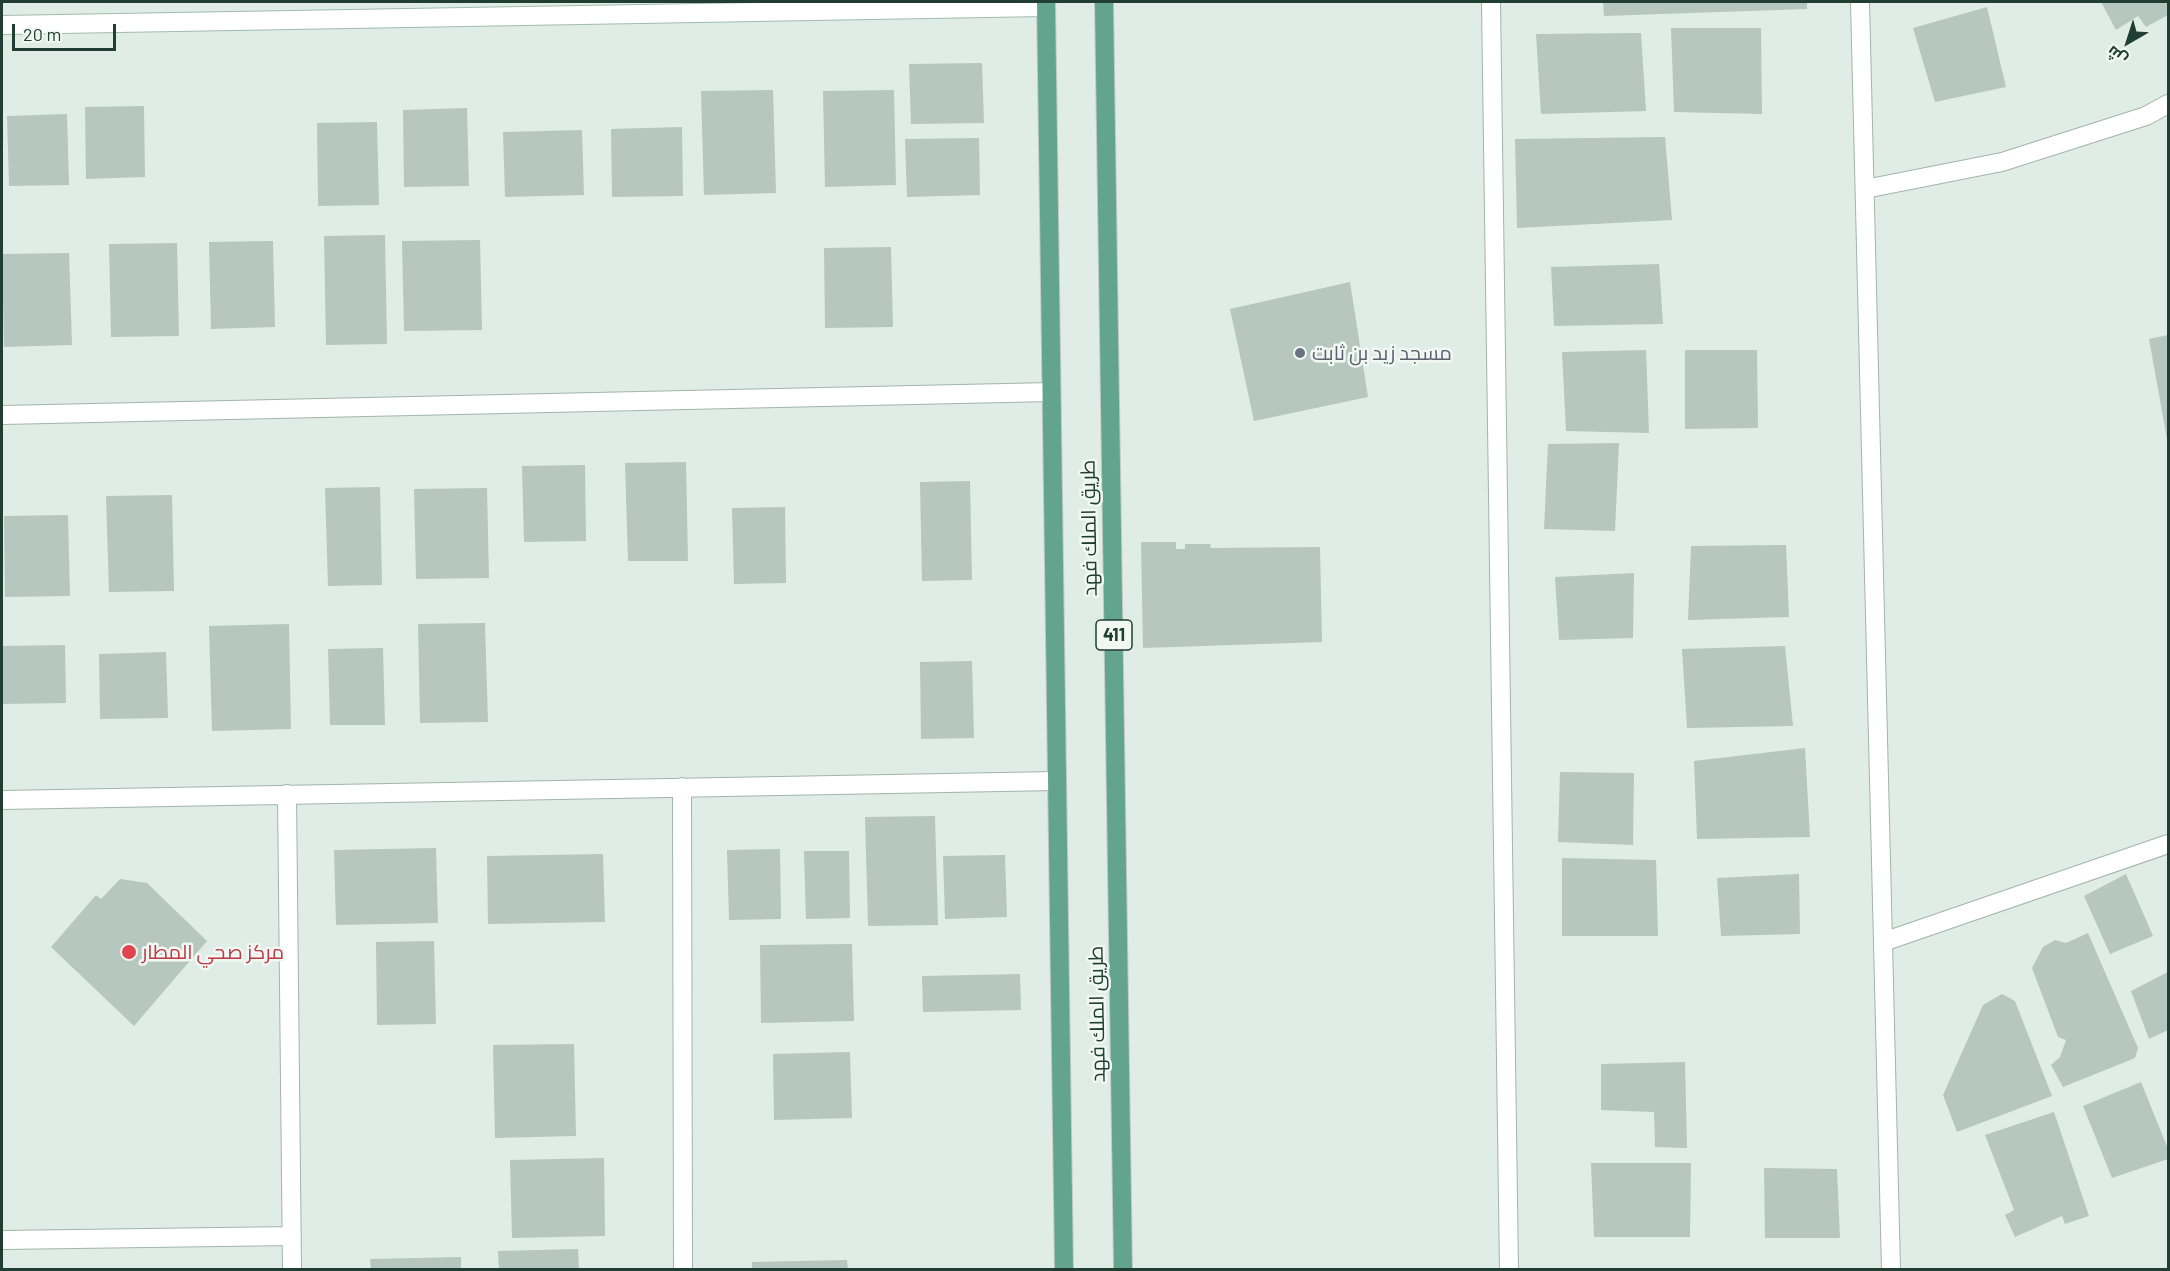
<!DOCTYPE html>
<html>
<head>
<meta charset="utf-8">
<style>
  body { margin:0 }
  #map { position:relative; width:2170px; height:1271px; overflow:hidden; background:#e0ece6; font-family:Barlow,Cairo,sans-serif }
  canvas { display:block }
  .frame { position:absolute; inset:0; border:3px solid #203e34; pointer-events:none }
  .north { position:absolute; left:2098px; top:12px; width:60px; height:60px; -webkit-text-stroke:4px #f1f8f4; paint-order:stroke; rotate:219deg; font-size:16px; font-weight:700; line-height:24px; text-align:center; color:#203e34 }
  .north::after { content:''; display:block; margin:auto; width:21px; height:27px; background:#203e34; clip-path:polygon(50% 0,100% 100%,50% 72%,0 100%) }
  .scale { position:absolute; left:12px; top:24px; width:104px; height:27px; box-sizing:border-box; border:3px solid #203e34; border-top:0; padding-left:8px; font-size:18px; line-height:21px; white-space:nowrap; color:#203e34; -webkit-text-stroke:4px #f1f8f4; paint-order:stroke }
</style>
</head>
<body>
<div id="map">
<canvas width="2170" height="1271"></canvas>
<div class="frame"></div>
<div class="north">ش</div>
<div class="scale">20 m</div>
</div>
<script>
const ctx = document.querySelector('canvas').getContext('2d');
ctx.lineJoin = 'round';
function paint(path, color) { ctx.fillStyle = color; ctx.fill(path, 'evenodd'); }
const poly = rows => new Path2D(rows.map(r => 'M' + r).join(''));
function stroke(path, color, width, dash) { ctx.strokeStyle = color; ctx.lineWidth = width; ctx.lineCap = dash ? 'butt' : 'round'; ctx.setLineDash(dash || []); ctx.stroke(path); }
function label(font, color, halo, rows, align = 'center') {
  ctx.font = font + ' Barlow,Cairo,sans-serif'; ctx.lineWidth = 5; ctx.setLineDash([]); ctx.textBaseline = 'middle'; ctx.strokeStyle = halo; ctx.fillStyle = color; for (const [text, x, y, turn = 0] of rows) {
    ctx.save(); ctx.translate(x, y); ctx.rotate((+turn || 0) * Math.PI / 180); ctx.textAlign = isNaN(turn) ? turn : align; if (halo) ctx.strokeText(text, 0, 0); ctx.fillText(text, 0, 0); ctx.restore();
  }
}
paint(poly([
  [1603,2,1807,2,1807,9,1604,16],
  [2101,2,2168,2,2168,15,2146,27,2138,16,2116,30],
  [1987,7,2006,87,1935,102,1913,28],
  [1671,28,1761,28,1762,114,1674,112],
  [1641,33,1646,111,1541,114,1536,34],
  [982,63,984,123,911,124,909,64],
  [773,90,776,193,704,195,701,91],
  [894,90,896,185,825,187,823,91],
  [144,106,145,177,86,179,85,107],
  [467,108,469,186,404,187,403,110],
  [67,114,69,185,9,186,7,116],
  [377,122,379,205,318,206,317,123],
  [682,127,683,196,612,197,611,129],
  [582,130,584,195,505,197,503,132],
  [1665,137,1672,220,1517,228,1515,139],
  [979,138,980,195,907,197,905,139],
  [385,235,387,344,326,345,324,236],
  [480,240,482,330,404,331,402,241],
  [273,241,275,327,211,329,209,242],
  [177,243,179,336,111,337,109,244],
  [891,247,893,327,825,328,824,248],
  [69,253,72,345,4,347,2,254],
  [1659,264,1663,324,1554,326,1551,267],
  [1350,282,1368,397,1254,421,1230,309],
  [2168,335,2168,439,2167,439,2149,339],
  [1646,350,1649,433,1566,431,1562,352],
  [1685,350,1757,350,1758,428,1685,429],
  [1619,443,1615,531,1544,529,1548,444],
  [686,462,688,561,628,561,625,463],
  [585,465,586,541,524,542,522,466],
  [970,481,972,580,922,581,920,482],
  [380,487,382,585,328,586,325,488],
  [487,488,489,578,416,579,414,489],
  [172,495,174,591,109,592,106,496],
  [785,507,786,583,734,584,732,508],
  [68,515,70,596,5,597,4,516],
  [1141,542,1176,542,1176,549,1185,549,1185,544,1211,544,1210,548,1320,547,1322,642,1143,648],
  [1786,545,1789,617,1688,620,1691,546],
  [1634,573,1633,638,1559,640,1555,577],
  [485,623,488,722,420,723,418,624],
  [289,624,291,729,212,731,209,626],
  [65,645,66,703,2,704,2,646],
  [1785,646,1793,726,1687,728,1682,649],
  [383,648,385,725,330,725,328,649],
  [166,652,168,718,100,719,99,654],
  [972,661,974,738,921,739,920,662],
  [1805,748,1810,837,1697,839,1694,761],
  [1560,772,1634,773,1633,845,1558,842],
  [935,816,938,925,868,926,865,817],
  [436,848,438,923,336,925,334,850],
  [780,849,781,919,729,920,727,850],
  [804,851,849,851,850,918,806,919],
  [603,854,605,922,488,924,487,856],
  [1005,855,1007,917,945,919,943,856],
  [1562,858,1656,860,1658,936,1562,936],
  [1799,874,1800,934,1721,936,1717,878],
  [2126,874,2153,936,2110,954,2084,896],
  [120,879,147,883,207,941,134,1026,51,947,96,895,101,899],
  [2088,933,2138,1048,2135,1058,2063,1087,2051,1065,2060,1057,2066,1040,2058,1037,2032,968,2043,947,2055,940,2066,943],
  [434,941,436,1024,377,1025,376,942],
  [852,944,854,1021,761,1023,760,945],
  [2168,972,2168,1030,2149,1039,2131,991],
  [1020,974,1021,1010,923,1012,922,976],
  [2002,994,2015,1001,2052,1096,1957,1132,1943,1095,1983,1005],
  [574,1044,576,1136,495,1138,493,1045],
  [850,1052,852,1118,774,1120,773,1054],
  [1685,1062,1687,1148,1655,1147,1654,1112,1601,1110,1601,1064],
  [2141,1082,2168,1149,2168,1159,2112,1178,2083,1106],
  [2054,1112,2089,1216,2065,1224,2062,1216,2015,1237,2005,1215,2014,1210,1985,1135],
  [604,1158,605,1236,512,1238,510,1160],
  [1591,1163,1691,1163,1690,1237,1594,1237],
  [1764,1168,1837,1169,1840,1238,1765,1238],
  [578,1249,579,1270,499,1270,498,1251],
  [461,1257,461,1270,371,1270,370,1259],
  [847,1260,848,1270,752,1270,752,1262]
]), '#b6c7bf');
const street = poly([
  [1491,2,1509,1270],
  [1860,2,1891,1270],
  [1865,189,2002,162,2146,116,2168,104],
  [2,415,1051,392],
  [682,787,683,1270],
  [287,794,292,1270],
  [2,800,1057,781],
  [1883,942,2168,844],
  [2,1240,292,1236]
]);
const secondary = poly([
  [2,25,1045,7]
]);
const primary = poly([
  [1046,2,1064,1270],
  [1104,2,1123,1270]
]);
stroke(street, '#a3b4ad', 20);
stroke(secondary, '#a1bbb0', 20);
stroke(primary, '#c1c9c6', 20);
stroke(street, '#fff', 18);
stroke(secondary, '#fff', 18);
stroke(primary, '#63a48f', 18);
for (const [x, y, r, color] of [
  [1300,353,6,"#6b7280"],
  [129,952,8,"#e0444e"]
]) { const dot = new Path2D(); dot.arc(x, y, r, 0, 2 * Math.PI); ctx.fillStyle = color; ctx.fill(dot); stroke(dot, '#f1f8f4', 2); }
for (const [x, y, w] of [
  [1114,635,36]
]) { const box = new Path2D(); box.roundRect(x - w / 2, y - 15, w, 30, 4.5); ctx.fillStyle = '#f1f8f4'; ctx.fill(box); stroke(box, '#203e34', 1.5); }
label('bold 18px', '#203e34', null, [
  ["411",1114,635]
]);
label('20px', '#5b616d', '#f1f8f4', [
  ["مسجد زيد بن ثابت",1312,353]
], 'left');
label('20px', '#203e34', '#f1f8f4', [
  ["طريق الملك فهد",1089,528,-91],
  ["طريق الملك فهد",1097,1014,-91]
]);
label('20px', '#be3a42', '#f1f8f4', [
  ["مركز صحي المطار",142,952]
], 'left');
</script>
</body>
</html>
